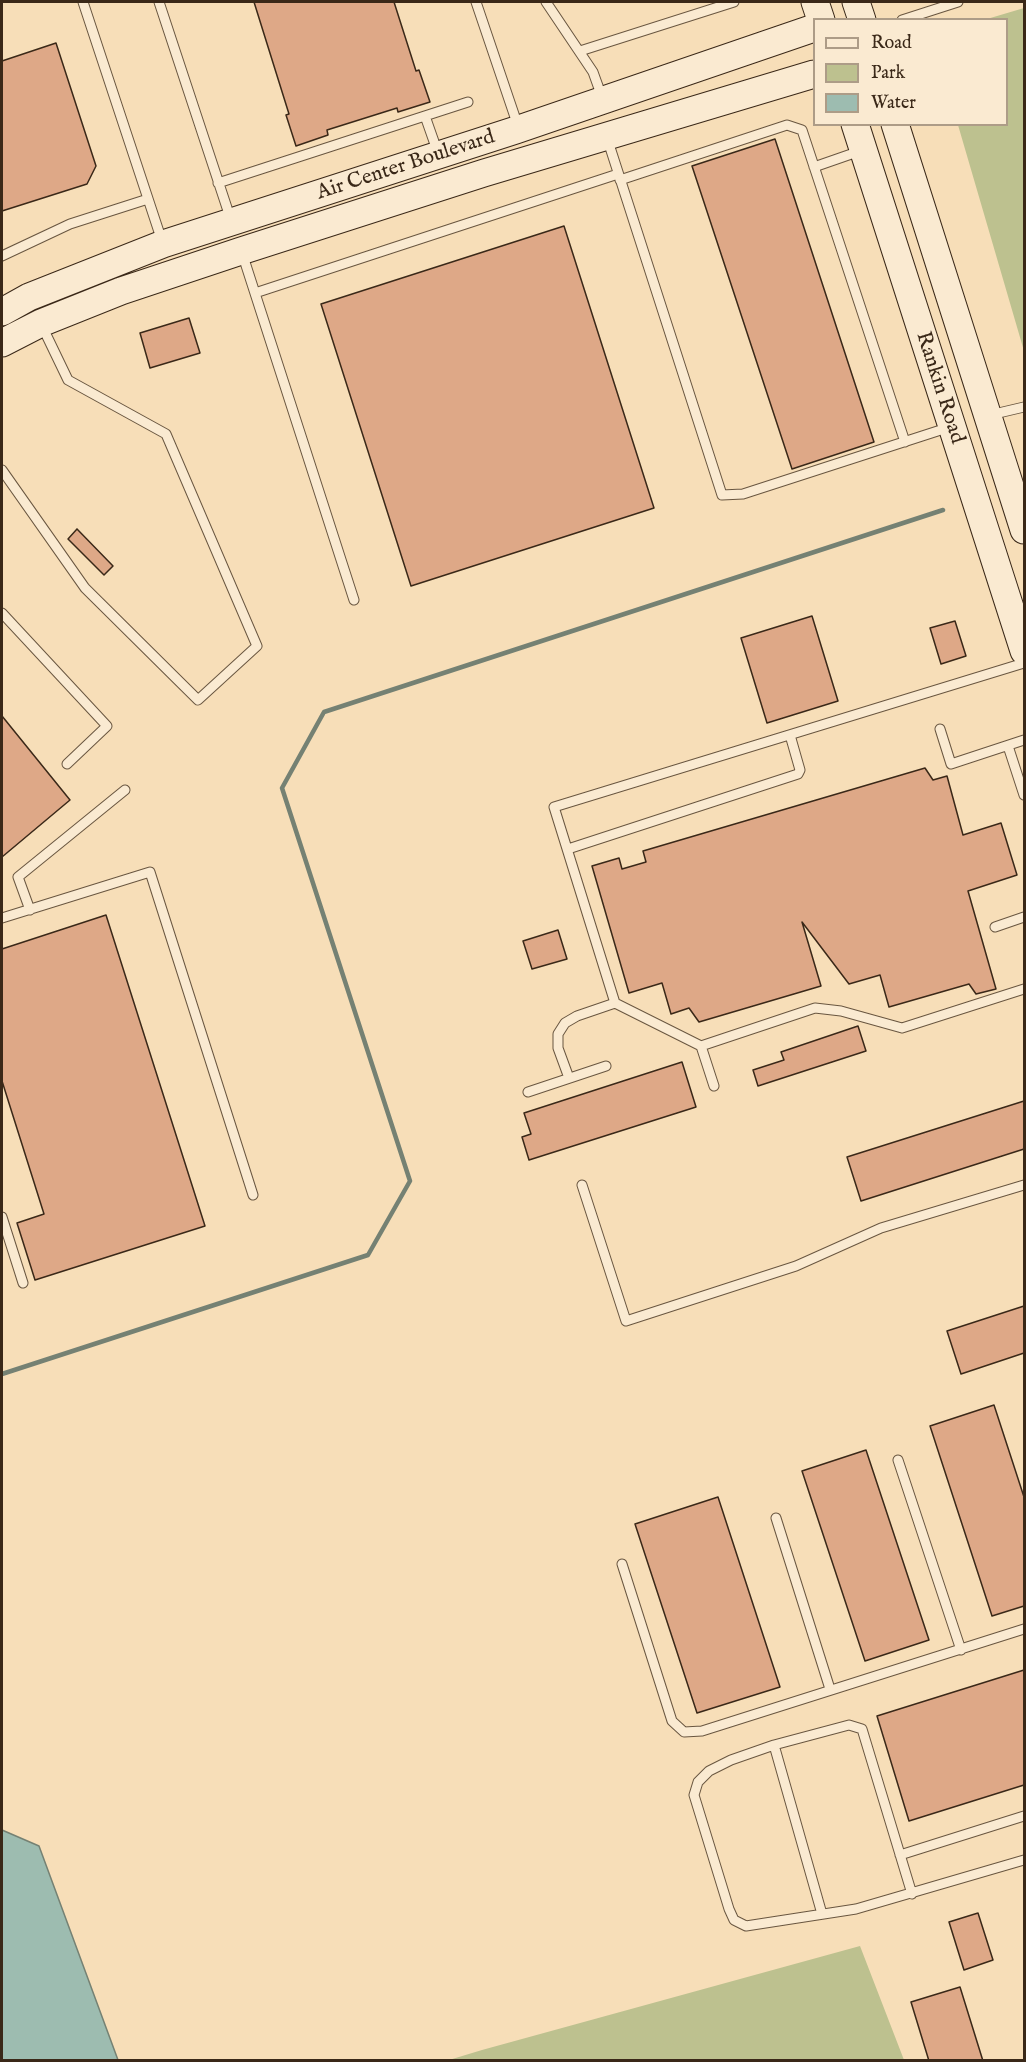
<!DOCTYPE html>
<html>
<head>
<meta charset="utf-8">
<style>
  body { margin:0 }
  #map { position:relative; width:1026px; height:2062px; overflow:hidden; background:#f7deb8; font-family:"IM FELL English",serif }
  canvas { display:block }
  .frame { position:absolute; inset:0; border:3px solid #3a2818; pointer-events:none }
  .legend { position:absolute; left:813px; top:18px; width:195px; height:108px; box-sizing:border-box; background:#faead1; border:2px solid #ad9c87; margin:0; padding:8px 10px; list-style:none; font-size:18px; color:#3a2818 }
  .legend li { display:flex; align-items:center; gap:12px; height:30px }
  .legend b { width:30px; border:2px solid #ad9c87 }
</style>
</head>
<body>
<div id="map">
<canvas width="1026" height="2062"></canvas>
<div class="frame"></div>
<ul class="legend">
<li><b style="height:8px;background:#faead1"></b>Road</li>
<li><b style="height:16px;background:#bdc18f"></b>Park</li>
<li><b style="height:16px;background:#9dbcb0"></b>Water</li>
</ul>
</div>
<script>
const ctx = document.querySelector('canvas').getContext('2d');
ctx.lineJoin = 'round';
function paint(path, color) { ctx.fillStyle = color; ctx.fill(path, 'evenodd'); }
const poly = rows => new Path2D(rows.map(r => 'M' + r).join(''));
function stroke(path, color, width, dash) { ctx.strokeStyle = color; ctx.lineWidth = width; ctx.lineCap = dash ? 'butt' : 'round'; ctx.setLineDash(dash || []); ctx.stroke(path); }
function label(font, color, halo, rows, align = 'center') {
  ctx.font = font + ' "IM FELL English",serif'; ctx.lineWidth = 4.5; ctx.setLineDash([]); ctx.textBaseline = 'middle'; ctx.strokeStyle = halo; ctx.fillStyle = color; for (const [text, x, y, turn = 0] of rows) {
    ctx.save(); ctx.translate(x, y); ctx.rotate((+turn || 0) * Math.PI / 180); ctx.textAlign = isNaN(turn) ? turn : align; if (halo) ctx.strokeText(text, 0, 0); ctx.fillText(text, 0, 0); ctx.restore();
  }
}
paint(poly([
  [1024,8,1024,351,958,125,1006,124,1006,20,987,19],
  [860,1946,904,2060,449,2060,482,2050]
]), '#bdc18f');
const water = poly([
  [2,1830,39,1846,118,2060,2,2060,2,1830]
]);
paint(water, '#9dbcb0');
stroke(water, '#758173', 1.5);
stroke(poly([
  [2,1374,368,1255,410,1181,282,788,324,712,943,510]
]), '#758173', 4.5);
const building = poly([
  [254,2,394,2,416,71,419,70,430,102,398,112,397,108,327,130,328,135,296,146,286,115,289,114,254,2],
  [56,43,96,166,87,184,2,211,2,61,56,43],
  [775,139,874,442,792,469,692,166,775,139],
  [564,226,654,508,411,586,321,304,564,226],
  [189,318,200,353,150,368,140,333,189,318],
  [77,529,113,566,104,575,68,539,77,529],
  [812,616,838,701,767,723,741,638,812,616],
  [955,621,966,656,941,664,930,628,955,621],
  [2,716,70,800,2,857,2,716],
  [925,768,933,780,947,776,963,835,1001,823,1017,875,968,891,996,989,976,994,969,984,889,1007,880,975,849,984,802,922,821,986,699,1022,689,1008,671,1014,662,983,629,993,592,866,619,858,622,869,646,862,643,851,925,768],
  [106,915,205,1226,35,1280,17,1223,44,1214,2,1081,2,949,106,915],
  [558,930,567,959,532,969,523,941,558,930],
  [858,1026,866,1051,758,1086,753,1070,784,1060,781,1052,858,1026],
  [682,1062,696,1107,529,1160,522,1137,531,1134,524,1113,682,1062],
  [1024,1101,1024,1149,861,1201,847,1157,1024,1101],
  [1024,1306,1024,1353,961,1374,947,1331,1024,1306],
  [994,1405,1024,1497,1024,1606,992,1616,930,1426,994,1405],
  [866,1450,929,1640,865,1661,802,1471,866,1450],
  [718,1497,780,1687,697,1713,635,1524,718,1497],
  [1024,1670,1024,1785,909,1821,877,1716,1024,1670],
  [978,1913,993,1960,964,1970,949,1922,978,1913],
  [960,1987,983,2061,929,2061,911,2002,960,1987]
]);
paint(building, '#dea887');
stroke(building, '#3a2818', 1.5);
const lane = poly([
  [83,2,162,241],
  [159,2,231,220],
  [476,2,518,126],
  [546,2,593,72,602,97],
  [902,20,958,2],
  [580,51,734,2],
  [425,116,438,153],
  [607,138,722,495,743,494,950,427],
  [814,167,860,151],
  [620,180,787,125,802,130,905,442],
  [218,183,468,102],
  [242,253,354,600],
  [2,256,70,224,148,199],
  [255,293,618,174],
  [990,415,1024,407],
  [2,470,85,588,198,700,257,646,166,434,68,380,42,326],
  [2,613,107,726,67,764],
  [940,729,951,764,1024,740],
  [1008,746,1024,795],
  [568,849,798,774,800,770,790,735],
  [30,910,18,877,125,790],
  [2,918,150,872,253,1195],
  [995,927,1024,917],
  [615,1003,554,807,1024,663],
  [701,1046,714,1086],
  [569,1078,558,1048,558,1034,565,1023,577,1016,615,1003,701,1046,815,1008,841,1011,902,1028,1024,989],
  [528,1092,606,1066],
  [582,1185,626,1321,796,1266,881,1228,1024,1185],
  [2,1217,23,1283],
  [898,1460,961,1650],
  [776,1518,830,1689],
  [622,1564,672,1721,684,1732,702,1731,1024,1629],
  [774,1745,849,1725,862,1729,912,1894],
  [900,1855,1024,1816],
  [822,1914,774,1745,731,1760,709,1771,698,1782,694,1795,729,1909,734,1920,746,1926,856,1909,1024,1860]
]);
const secondary = poly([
  [815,2,821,20],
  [856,2,862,20],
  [855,124,1024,651],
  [895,124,1024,530],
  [2,312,29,297,163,244,516,130,814,28],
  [2,343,41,323,121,291,241,251,484,173,814,74]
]);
stroke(lane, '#695640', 11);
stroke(secondary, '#3a2818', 29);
stroke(lane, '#faead1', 9);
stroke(secondary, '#faead1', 27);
label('21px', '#3a2818', '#faead1', [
  ["Air Center Boulevard",406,166,-18],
  ["Rankin Road",939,388,72]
]);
</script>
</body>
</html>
